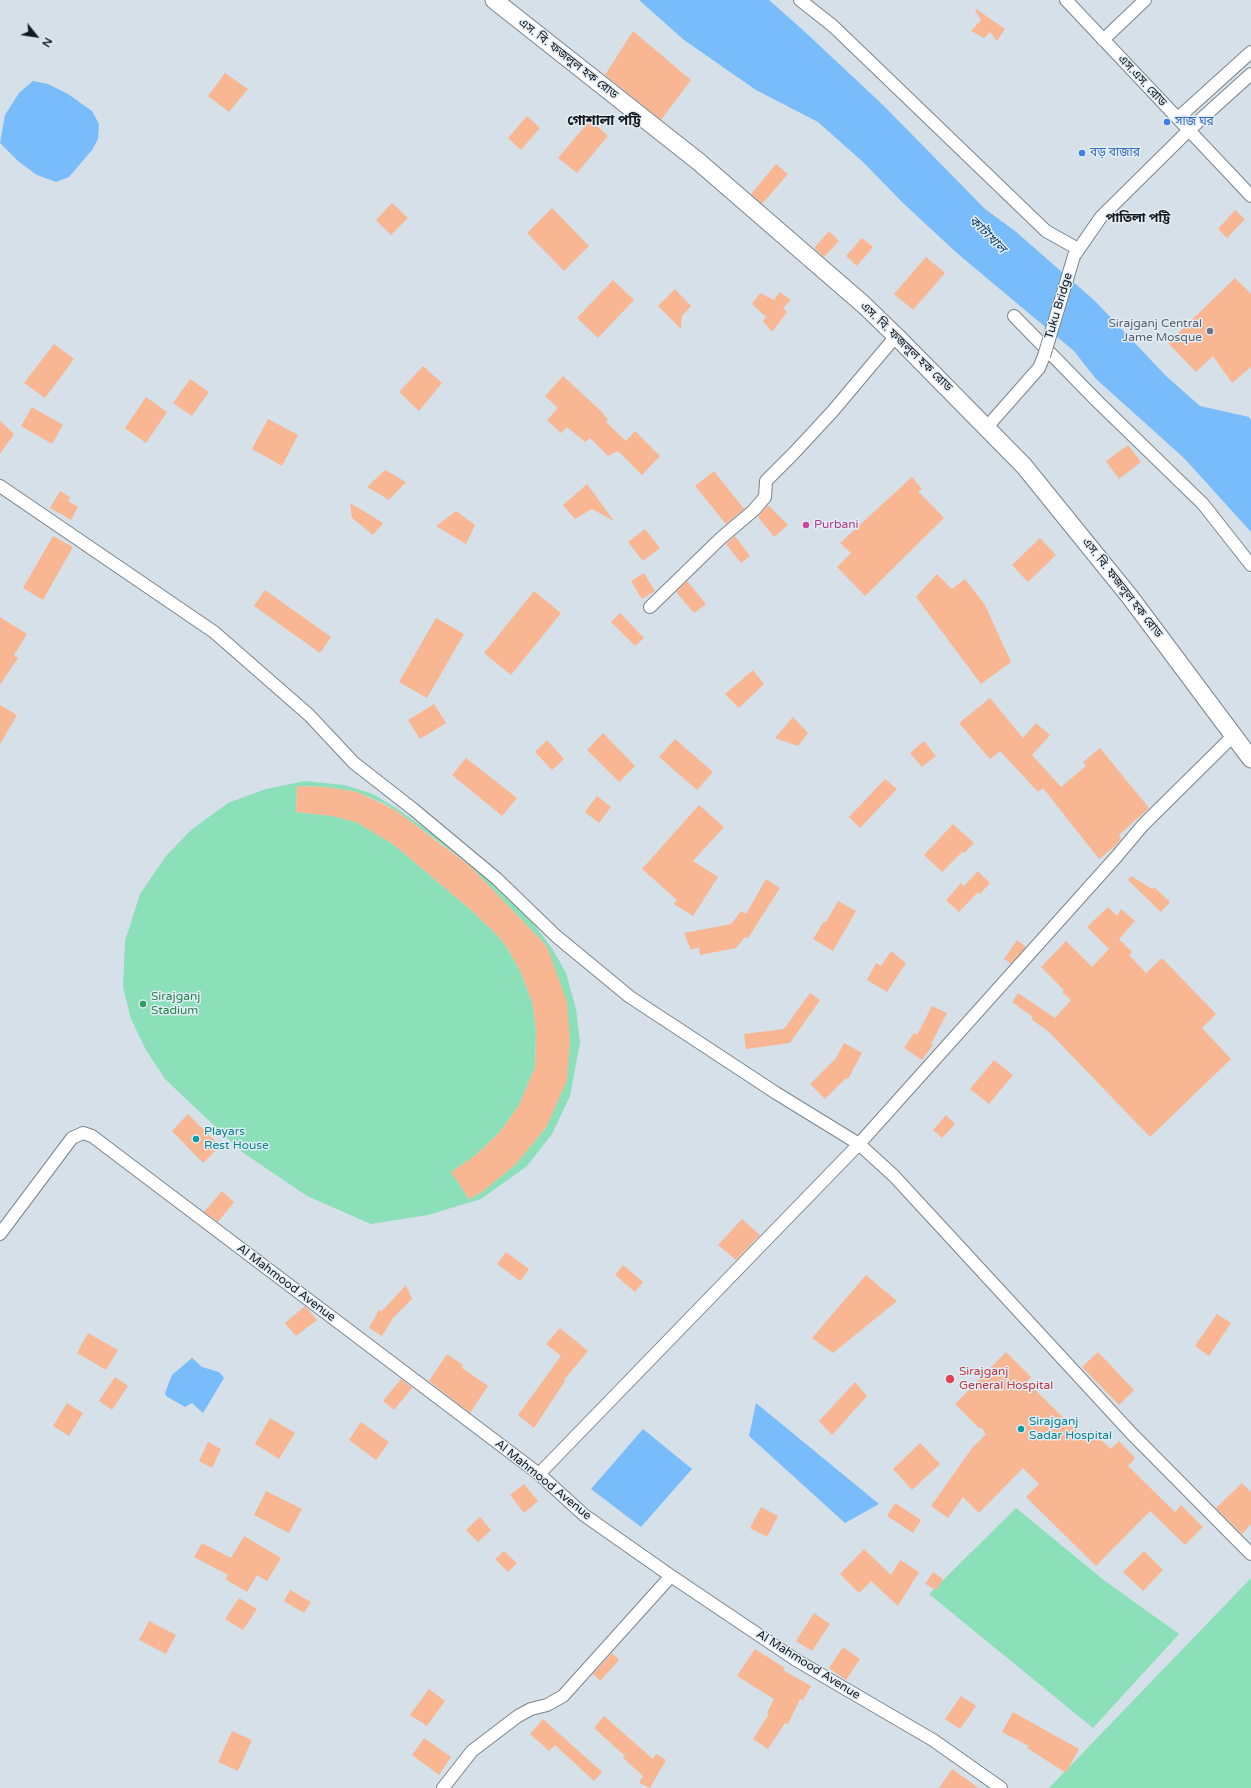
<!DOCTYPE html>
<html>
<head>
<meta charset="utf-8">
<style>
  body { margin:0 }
  #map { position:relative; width:1251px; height:1788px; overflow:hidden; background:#d5e0e8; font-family:"Varela Round",sans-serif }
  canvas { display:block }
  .north { position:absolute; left:16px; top:16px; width:40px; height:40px; -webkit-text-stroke:3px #e2edf6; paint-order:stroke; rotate:120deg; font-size:11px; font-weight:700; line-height:16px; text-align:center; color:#161a1d }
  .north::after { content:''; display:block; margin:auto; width:14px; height:18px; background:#161a1d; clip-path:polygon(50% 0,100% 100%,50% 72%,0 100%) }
</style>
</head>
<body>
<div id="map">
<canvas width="1251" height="1788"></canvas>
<div class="north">N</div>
</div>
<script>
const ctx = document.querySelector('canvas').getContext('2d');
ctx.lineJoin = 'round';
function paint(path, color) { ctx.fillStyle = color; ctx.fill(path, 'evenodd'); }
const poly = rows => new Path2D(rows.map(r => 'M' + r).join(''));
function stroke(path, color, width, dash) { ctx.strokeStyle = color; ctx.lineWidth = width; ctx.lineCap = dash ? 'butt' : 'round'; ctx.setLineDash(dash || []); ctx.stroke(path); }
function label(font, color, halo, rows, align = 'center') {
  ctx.font = font + ' "Varela Round","Noto Sans Bengali",sans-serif'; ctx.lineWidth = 3; ctx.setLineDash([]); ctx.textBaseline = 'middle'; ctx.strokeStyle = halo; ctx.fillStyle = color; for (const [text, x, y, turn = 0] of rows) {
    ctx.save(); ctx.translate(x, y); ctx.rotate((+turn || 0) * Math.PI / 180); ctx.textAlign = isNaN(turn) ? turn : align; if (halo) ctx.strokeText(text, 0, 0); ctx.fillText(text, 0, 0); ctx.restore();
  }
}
paint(poly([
  [305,781,344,785,373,794,396,808,451,847,507,896,533,923,553,950,566,973,576,1009,580,1043,570,1096,552,1134,527,1166,481,1199,428,1215,371,1224,307,1196,242,1152,165,1079,146,1050,131,1019,123,987,125,941,140,894,166,856,191,830,228,803,266,789],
  [297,786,326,787,357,792,383,803,398,812,466,862,542,941,546,947,547,1126,516,1164,482,1192,469,1199,452,1172,477,1154,500,1132,519,1105,535,1067,536,1031,533,1005,520,970,506,946,497,935,471,910,393,844,356,822,332,816,296,812],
  [1016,1508,1105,1581,1179,1634,1093,1728,929,1594],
  [1251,1578,1251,1788,1049,1788]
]), '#8be0b9');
paint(poly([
  [639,0,769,0,805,32,884,106,985,209,1015,231,1095,301,1166,376,1200,406,1249,417,1251,420,1251,532,1184,458,1096,379,1074,351,958,254,903,203,863,162,818,122,756,90,684,40],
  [33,81,48,84,68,94,92,111,99,124,98,139,92,150,69,177,56,182,37,175,19,162,0,143,5,115,19,93],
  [192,1358,202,1367,219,1372,224,1378,203,1413,192,1403,185,1407,166,1396,165,1393,172,1375],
  [756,1403,879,1504,845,1523,749,1436],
  [643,1429,692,1469,641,1527,591,1489]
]), '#78bcfb');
paint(poly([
  [976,9,1005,29,997,41,990,32,984,38,971,31,981,20,975,10],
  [633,31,691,80,661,120,605,75],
  [225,73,248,89,229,112,208,96],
  [527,116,540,128,521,150,508,138],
  [590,120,608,136,577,173,558,158],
  [776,164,788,174,762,204,751,194],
  [392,203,408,218,391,235,376,220],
  [552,208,589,246,564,271,527,233],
  [1235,210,1245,219,1227,238,1218,229],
  [829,231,839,241,824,257,814,248],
  [862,238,873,247,857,266,846,256],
  [926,257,945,273,913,310,894,294],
  [1235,278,1251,294,1251,367,1232,383,1213,356,1196,372,1168,343],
  [613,280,634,300,598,338,577,318],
  [675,289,691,306,682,316,681,329,658,306],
  [780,292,791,300,783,308,787,312,772,332,763,321,766,317,752,304,760,293,774,300],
  [54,344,74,359,45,398,24,383],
  [423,366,442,383,419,411,399,392],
  [563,376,601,411,608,420,606,422,626,441,635,431,660,456,642,475,618,451,608,456,590,438,585,442,567,427,561,433,547,420,558,408,545,396],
  [190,379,209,392,192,416,173,403],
  [146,397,167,412,146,443,125,428],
  [32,407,63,425,52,444,21,426],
  [268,419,298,435,282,466,252,449],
  [0,421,14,434,0,454],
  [1128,445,1141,462,1119,479,1106,461],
  [385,470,406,482,389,500,367,487],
  [714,471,744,509,726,524,695,486],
  [912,477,922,489,918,491,944,518,865,596,837,567,851,553,840,543],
  [587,484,614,521,592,509,575,519,563,505],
  [60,491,70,497,68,501,78,507,71,520,50,508],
  [350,503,383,523,373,535,352,518],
  [768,505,788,525,774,537,758,517],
  [456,511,475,525,466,544,436,526],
  [645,529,660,548,643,561,628,542],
  [53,536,73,547,43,600,23,588],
  [735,536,750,556,741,563,726,544],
  [1040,538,1056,555,1028,582,1012,565],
  [644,573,655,591,642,599,631,581],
  [937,574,952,589,965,579,985,605,1011,662,981,684,916,597],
  [687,581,706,604,694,613,676,592],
  [265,590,331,637,320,653,254,606],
  [534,591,561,613,511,675,484,653],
  [620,613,644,638,635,646,611,622],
  [0,617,27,634,14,655,18,658,0,685],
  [436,618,464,634,427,698,399,682],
  [753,670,764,684,739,708,725,694],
  [990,698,1023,738,1036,723,1050,735,1032,755,1061,787,1086,766,1083,762,1100,748,1149,808,1119,835,1121,839,1115,846,1099,859,1043,788,1038,792,1000,751,990,759,959,723],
  [434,704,446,723,420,739,408,720],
  [0,705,17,715,0,744],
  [793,717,808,733,798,746,775,738],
  [603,733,635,766,619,782,587,750],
  [675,739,713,772,697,790,659,757],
  [547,740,564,759,552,770,535,752],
  [924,741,936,756,922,767,910,753],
  [466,758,517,798,502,816,452,775],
  [885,779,897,789,860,828,849,817],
  [297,786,326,787,357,792,383,804,398,812,470,866,542,941,548,949,567,1002,570,1041,567,1080,547,1126,516,1164,482,1192,469,1199,451,1172,477,1154,500,1132,519,1105,535,1067,536,1031,533,1005,520,970,506,946,497,935,471,910,393,844,356,822,332,816,296,812],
  [597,796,611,807,599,823,585,812],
  [699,805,724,827,693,861,718,877,693,916,674,904,677,900,642,869],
  [953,824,974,843,964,853,962,852,942,872,924,855],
  [978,871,990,883,980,894,978,892,959,912,946,900,961,883,964,886],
  [1131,876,1152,889,1154,887,1170,902,1161,912,1128,880],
  [766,879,780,888,748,938,745,937,736,948,700,955,699,947,691,950,684,933,731,924,741,911,746,914],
  [838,901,856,911,833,951,813,939,824,921,826,922],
  [1108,907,1117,916,1121,909,1135,921,1119,939,1132,952,1129,955,1146,973,1162,958,1216,1014,1202,1028,1231,1059,1150,1137,1049,1032,1031,1019,1033,1017,1012,1002,1018,993,1055,1018,1071,1000,1062,992,1064,990,1041,967,1066,941,1092,967,1109,949,1087,927],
  [1017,940,1026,947,1011,964,1004,959],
  [891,951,906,963,887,992,867,980,876,963,881,966],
  [810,993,820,1000,790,1043,746,1049,744,1034,784,1029],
  [932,1006,947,1013,931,1044,933,1045,922,1060,904,1048,914,1033,917,1035],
  [844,1043,862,1053,848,1079,846,1078,825,1099,810,1084,836,1058],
  [994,1060,1013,1075,989,1104,970,1089],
  [188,1114,220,1146,203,1163,172,1131],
  [946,1115,955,1124,942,1138,933,1130],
  [222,1191,234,1202,218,1222,204,1212],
  [742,1219,760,1235,736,1260,718,1245],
  [506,1252,529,1269,520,1281,497,1264],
  [623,1265,643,1282,635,1292,615,1275],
  [866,1275,897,1301,833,1353,812,1338],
  [406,1285,412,1299,393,1318,382,1336,369,1328,379,1310,382,1311],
  [305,1306,317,1320,296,1336,285,1323],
  [1217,1314,1231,1323,1209,1356,1195,1346],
  [560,1328,588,1351,564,1380,565,1381,534,1428,518,1415,561,1356,546,1344],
  [88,1333,118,1350,106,1370,77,1353],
  [1006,1352,1031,1377,1027,1382,1084,1438,1091,1430,1111,1449,1119,1441,1135,1458,1128,1466,1175,1512,1181,1505,1203,1527,1185,1545,1150,1511,1096,1566,1026,1497,1039,1484,1023,1468,979,1513,963,1497,948,1518,931,1506,972,1448,986,1434,983,1432,985,1431,980,1427,979,1428,955,1404],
  [1098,1352,1134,1390,1119,1405,1082,1367],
  [447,1354,463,1365,462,1368,488,1386,470,1413,429,1381],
  [115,1377,128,1386,112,1410,99,1401],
  [401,1379,412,1388,394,1410,383,1401],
  [855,1382,867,1396,832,1435,819,1421],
  [67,1403,83,1413,69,1436,53,1426],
  [270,1418,295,1433,279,1459,255,1444],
  [361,1422,389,1442,376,1460,349,1440],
  [208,1442,221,1449,212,1468,199,1461],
  [920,1443,940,1464,912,1490,893,1469],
  [1242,1483,1251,1492,1251,1524,1242,1534,1216,1508],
  [524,1484,538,1501,524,1513,510,1495],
  [266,1491,302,1509,289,1533,254,1515],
  [895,1503,921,1520,913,1533,887,1516],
  [761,1507,778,1516,767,1537,750,1528],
  [480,1517,491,1530,478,1542,466,1530],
  [244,1536,281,1558,267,1581,257,1575,247,1592,225,1579,228,1575,194,1557,202,1543,231,1558],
  [864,1549,891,1575,900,1560,919,1572,898,1606,871,1581,859,1593,840,1574],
  [504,1551,517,1563,508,1572,495,1559],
  [1144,1551,1163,1570,1143,1591,1123,1572],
  [933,1572,943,1579,936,1590,925,1584],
  [290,1590,311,1602,304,1613,284,1601],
  [239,1598,257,1609,243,1630,225,1619],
  [814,1613,830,1624,812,1651,796,1641],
  [149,1621,176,1635,166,1654,139,1640],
  [843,1647,860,1659,846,1680,829,1668],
  [755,1649,785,1668,783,1670,811,1686,803,1700,800,1699,788,1724,785,1723,768,1749,753,1739,769,1714,767,1713,774,1699,737,1676],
  [612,1653,619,1660,600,1681,593,1674],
  [429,1689,445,1701,427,1726,410,1715],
  [961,1696,976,1706,960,1729,945,1719],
  [1013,1712,1079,1749,1066,1773,1027,1748,1029,1746,1002,1732],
  [604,1716,653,1759,656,1754,666,1760,650,1788,639,1783,643,1776,623,1758,625,1756,594,1728],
  [543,1719,602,1772,594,1781,555,1745,549,1751,530,1734],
  [232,1731,252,1740,238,1771,218,1762],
  [424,1738,451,1757,439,1775,412,1755],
  [952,1769,979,1788,939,1788]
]), '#f8b792');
const street = poly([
  [800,0,833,26,1046,231,1078,249],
  [1066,0,1251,196],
  [1103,40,1145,0],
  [1178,118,1251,52],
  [1074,256,1101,217,1189,130,1251,74],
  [1014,316,1098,402,1203,504,1251,565],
  [987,427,1039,368,1044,356],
  [0,486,214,632,309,715,354,763,413,809,497,879,556,936,630,997,776,1093,859,1144,894,1176,1132,1434,1251,1554],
  [650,607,721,538,754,510,765,497,766,481,793,454,832,412,896,336],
  [0,1234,72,1138,83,1133,92,1136,539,1474,584,1515,671,1576,796,1660,933,1740,1001,1788],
  [539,1474,859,1144,1117,856,1143,825,1234,735],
  [443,1788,472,1751,518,1716,531,1709,547,1705,563,1696,671,1576]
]);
const secondary = poly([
  [494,0,699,162,864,305,896,336,1024,466,1130,597,1251,759]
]);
stroke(street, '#7b858d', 14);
stroke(secondary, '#7b858d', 19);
stroke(street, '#fff', 12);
stroke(secondary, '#fff', 17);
const streetBridge = poly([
  [1044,356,1074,256]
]);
stroke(streetBridge, '#7b858d', 14, []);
stroke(streetBridge, '#fff', 12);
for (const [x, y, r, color] of [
  [1167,122,4,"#3f7fe0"],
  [1082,153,4,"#3f7fe0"],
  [1210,331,4,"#6b7280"],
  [806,525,4,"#d1479c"],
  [143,1004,4,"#2e9e5b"],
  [196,1139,4,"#0f9aa8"],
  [950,1379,5,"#e0444e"],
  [1021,1429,4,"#0f9aa8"]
]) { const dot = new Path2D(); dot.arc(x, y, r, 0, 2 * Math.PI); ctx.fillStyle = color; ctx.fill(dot); stroke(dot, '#e2edf6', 1.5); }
label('12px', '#161a1d', '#e2edf6', [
  ["এস. বি. ফজলুল হক রোড",568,59,38],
  ["এস.এস. রোড",1142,81,47],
  ["Tuku Bridge",1059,306,-73],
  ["এস. বি. ফজলুল হক রোড",906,347,44],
  ["এস. বি. ফজলুল হক রোড",1122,588,52],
  ["Al Mahmood Avenue",286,1283,37],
  ["Al Mahmood Avenue",543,1480,39],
  ["Al Mahmood Avenue",808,1665,32]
]);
label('12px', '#366cbe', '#e2edf6', [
  ["সাজ ঘর",1175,122],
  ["বড় বাজার",1090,153]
], 'left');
label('12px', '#5b616d', '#e2edf6', [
  ["Sirajganj Central",1202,324],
  ["Jame Mosque",1202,338]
], 'right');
label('12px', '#b23c85', '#e2edf6', [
  ["Purbani",814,525]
], 'left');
label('12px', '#27864d', '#e2edf6', [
  ["Sirajganj",151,997],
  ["Stadium",151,1011]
], 'left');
label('12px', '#0d838f', '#e2edf6', [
  ["Playars",204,1132],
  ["Rest House",204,1146],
  ["Sirajganj",1029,1422],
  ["Sadar Hospital",1029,1436]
], 'left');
label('12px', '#be3a42', '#e2edf6', [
  ["Sirajganj",959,1372],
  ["General Hospital",959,1386]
], 'left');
label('bold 13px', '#161a1d', '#e2edf6', [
  ["পাতিলা পট্টি",1138,219]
]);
label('italic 13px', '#0e4169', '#e2edf6', [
  ["কাটাখাল",987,235,45]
]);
label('bold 14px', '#161a1d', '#e2edf6', [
  ["গোশালা পট্টি",604,121]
]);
</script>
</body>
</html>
